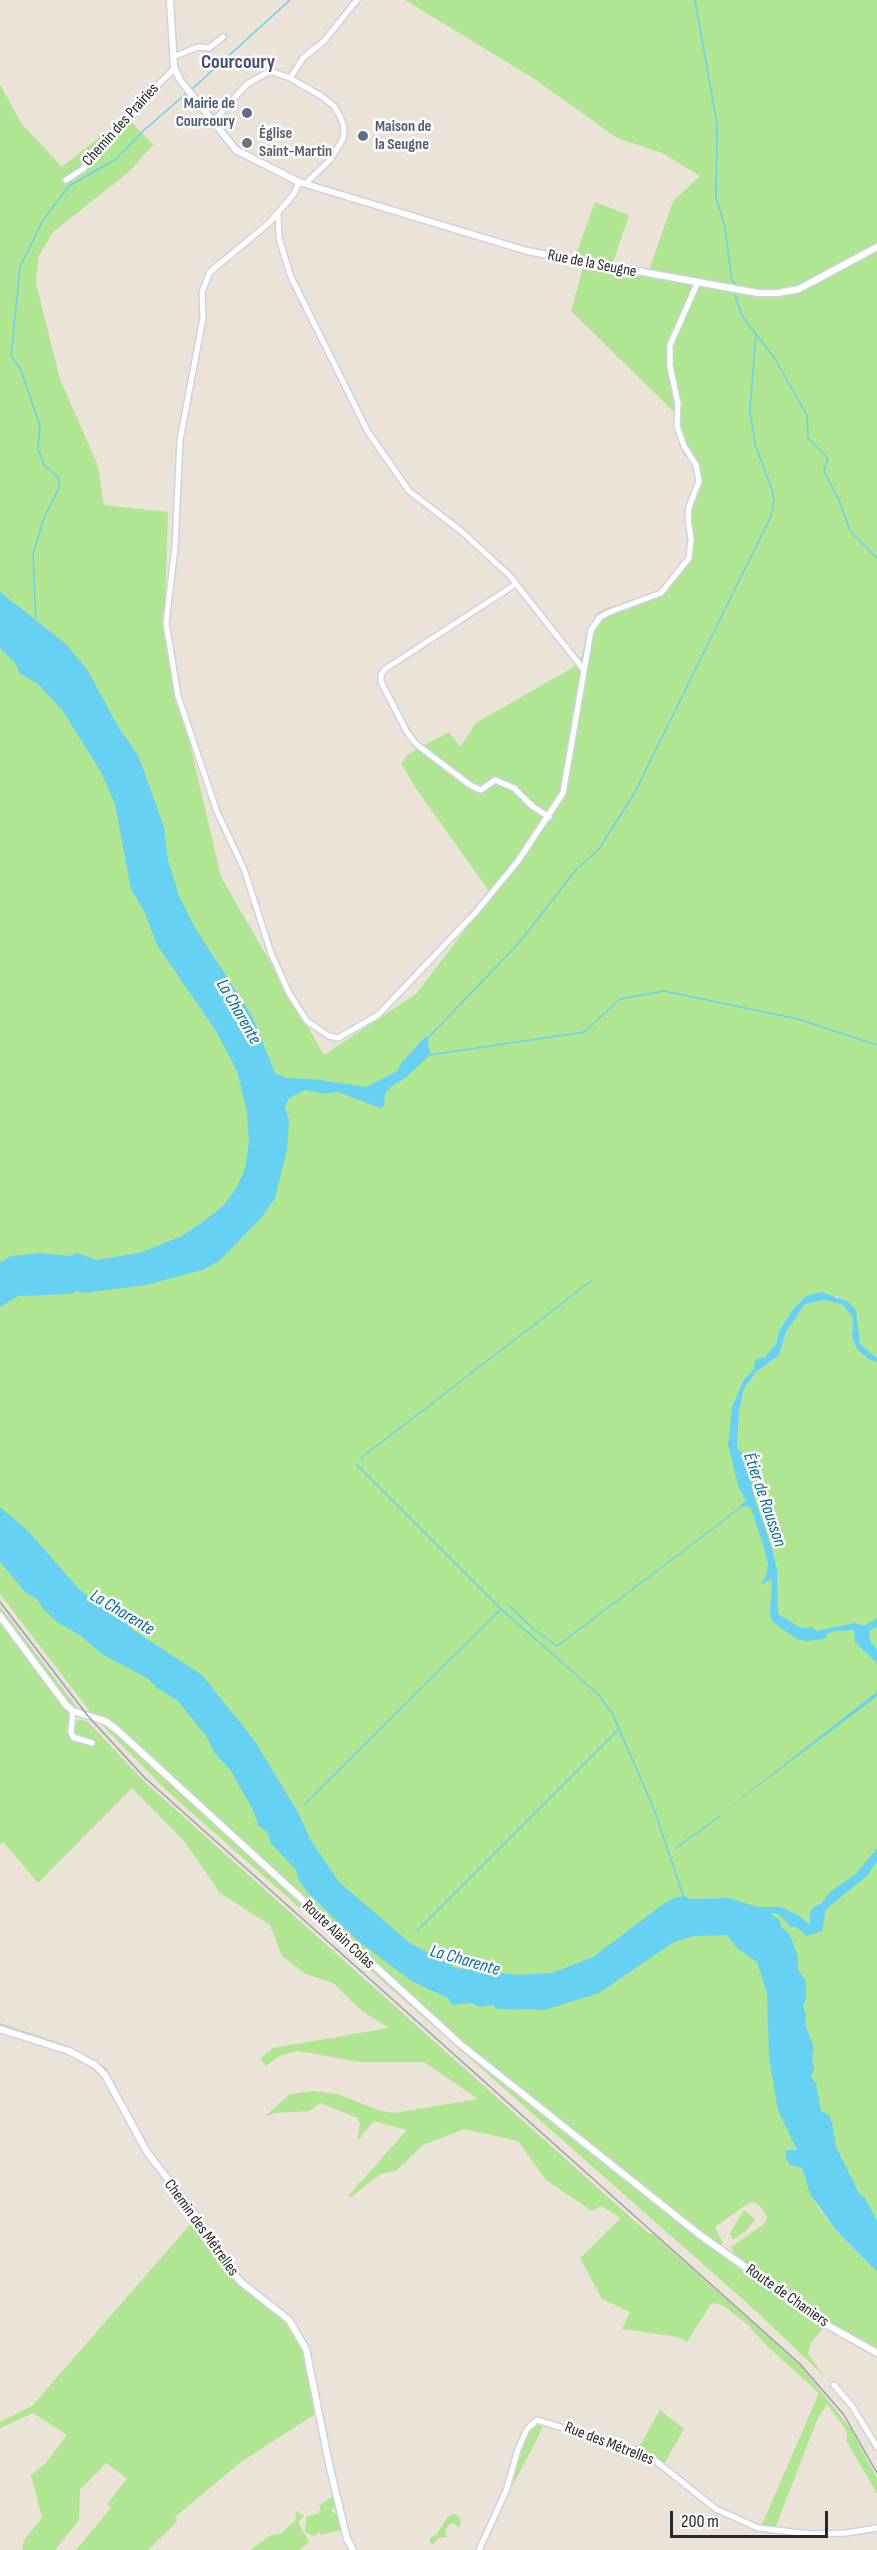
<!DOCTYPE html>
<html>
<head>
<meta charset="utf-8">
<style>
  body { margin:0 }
  #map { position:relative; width:877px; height:2550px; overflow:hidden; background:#ebe3d8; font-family:"Sofia Sans Condensed",sans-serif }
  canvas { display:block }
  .scale { position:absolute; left:670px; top:2511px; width:158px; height:27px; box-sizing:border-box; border:3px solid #282828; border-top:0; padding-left:8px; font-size:18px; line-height:21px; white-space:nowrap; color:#282828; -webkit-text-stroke:4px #fff; paint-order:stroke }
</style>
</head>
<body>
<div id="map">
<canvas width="877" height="2550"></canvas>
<div class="scale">200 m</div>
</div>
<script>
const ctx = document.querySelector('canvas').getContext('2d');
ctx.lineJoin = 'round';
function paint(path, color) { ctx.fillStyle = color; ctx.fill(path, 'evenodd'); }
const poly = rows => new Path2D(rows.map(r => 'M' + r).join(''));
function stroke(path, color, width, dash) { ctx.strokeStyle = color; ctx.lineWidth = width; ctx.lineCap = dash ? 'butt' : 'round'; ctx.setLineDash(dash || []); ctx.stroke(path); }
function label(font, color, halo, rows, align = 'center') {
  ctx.font = font + ' "Sofia Sans Condensed",sans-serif'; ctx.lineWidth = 5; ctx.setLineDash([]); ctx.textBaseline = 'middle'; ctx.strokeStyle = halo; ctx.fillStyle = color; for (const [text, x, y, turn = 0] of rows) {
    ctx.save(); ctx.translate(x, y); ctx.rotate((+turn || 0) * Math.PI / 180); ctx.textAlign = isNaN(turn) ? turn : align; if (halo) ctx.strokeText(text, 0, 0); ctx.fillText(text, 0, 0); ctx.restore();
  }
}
paint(poly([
  [405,0,877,0,877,1360,862,1350,856,1325,859,1318,837,1296,799,1305,793,1309,779,1331,776,1344,768,1357,744,1379,735,1400,737,1448,739,1412,744,1389,756,1372,779,1355,786,1332,805,1304,825,1300,843,1305,853,1318,852,1336,868,1359,877,1362,877,2227,823,2137,760,1915,808,2186,819,2209,835,2229,877,2272,877,2350,813,2311,737,2258,731,2247,764,2224,767,2217,759,2205,753,2202,746,2205,715,2227,723,2243,720,2245,612,2164,622,2178,752,2277,825,2327,811,2342,808,2354,824,2376,756,2311,165,1789,100,1723,112,1729,447,2038,578,2144,602,2157,601,2153,521,2089,518,2089,513,2082,492,2068,483,2057,478,2057,474,2050,435,2018,116,1725,92,1714,0,1594,0,84,21,123,62,167,126,116,153,145,130,171,53,232,38,257,36,283,60,379,98,466,104,505,168,512,164,632,221,877,324,1055,416,994,474,918,489,891,413,784,401,763,409,754,449,732,460,747,476,723,572,668,582,656,587,630,597,614,606,608,637,600,664,588,686,559,689,543,686,518,696,479,693,466,677,431,675,413,571,311,585,261,575,257,595,202,629,215,612,265,649,271,673,201,700,176,662,153,617,138,533,78],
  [0,1606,59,1684,80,1711,70,1705,59,1692,0,1611],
  [0,1621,69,1714,69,1723,80,1720,87,1721,148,1785,648,2233,653,2234,800,2365,851,2429,877,2478,877,2494,847,2442,847,2431,827,2404,817,2420,774,2531,760,2529,819,2393,767,2346,748,2325,724,2306,715,2303,711,2304,687,2342,678,2337,622,2329,630,2312,602,2299,580,2258,621,2218,601,2206,592,2211,546,2180,518,2141,464,2129,423,2145,396,2171,380,2174,351,2197,348,2196,407,2130,374,2121,357,2141,360,2125,358,2118,320,2103,310,2111,275,2113,264,2117,290,2094,314,2091,337,2094,381,2111,394,2113,478,2099,424,2062,360,2062,298,2051,279,2056,266,2066,260,2059,273,2048,389,2028,363,2012,333,1983,306,1974,282,1956,270,1925,220,1893,184,1841,132,1788,38,1883,4,1843,0,1845],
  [0,2023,60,2043,90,2057,106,2068,118,2090,106,2073,83,2055,46,2040,0,2026],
  [744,2210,755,2219,747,2230,733,2240,730,2233],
  [195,2219,231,2275,286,2321,293,2331,305,2356,317,2413,241,2462,175,2517,177,2522,148,2550,76,2550,111,2508,107,2505,127,2478,106,2463,80,2490,79,2520,55,2550,22,2550,24,2540,42,2518,31,2475,46,2463,67,2435,33,2413,0,2428,0,2422,32,2406],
  [660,2410,684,2429,663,2466,634,2447,641,2444],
  [544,2424,535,2443,511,2488,526,2435,535,2426],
  [332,2497,335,2498,336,2505,331,2511,340,2516,340,2530,321,2535,319,2532,315,2536,305,2532,306,2517,319,2513,321,2504],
  [296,2511,304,2516,298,2522,309,2542,299,2550,250,2550,271,2535,280,2534,295,2521],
  [453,2513,460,2518,461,2525,458,2527,453,2523,448,2526,445,2531,447,2537,439,2538,433,2544,430,2543,430,2538,437,2534,446,2519]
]), '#b0e592');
paint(poly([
  [0,592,66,644,88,671,120,730,138,755,164,827,168,860,179,896,194,926,252,1016,275,1073,285,1078,312,1079,367,1087,397,1071,402,1062,427,1035,430,1055,405,1078,393,1085,385,1094,384,1106,380,1108,338,1092,324,1094,305,1090,289,1098,285,1107,289,1120,287,1150,275,1198,263,1216,218,1262,202,1270,146,1285,84,1293,75,1291,72,1294,18,1296,0,1307,0,1263,11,1256,40,1253,71,1256,77,1253,97,1260,139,1253,182,1236,204,1221,224,1205,238,1185,245,1168,249,1142,247,1112,237,1071,216,1031,157,945,145,913,131,889,115,804,102,774,63,711,37,683,20,674,15,663,0,648],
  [822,1292,848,1302,856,1310,860,1344,877,1358,877,1362,868,1359,857,1349,852,1336,853,1318,843,1305,825,1300,805,1304,786,1332,779,1355,756,1372,744,1389,739,1412,737,1448,749,1460,753,1494,772,1549,777,1569,778,1614,801,1628,812,1627,816,1631,855,1623,864,1626,877,1618,877,1627,870,1630,869,1639,877,1650,877,1663,855,1642,854,1630,835,1631,827,1634,825,1639,807,1641,796,1639,772,1621,770,1613,772,1579,760,1585,766,1576,768,1565,764,1547,750,1506,739,1507,746,1500,739,1488,728,1445,732,1407,744,1379,754,1369,755,1360,765,1357,776,1344,779,1331,793,1309,806,1296],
  [0,1507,28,1531,79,1589,95,1603,129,1623,133,1630,202,1675,254,1740,298,1812,310,1839,339,1882,410,1943,456,1968,519,1975,552,1973,593,1957,662,1905,674,1898,685,1896,689,1899,728,1898,758,1907,780,1907,798,1915,810,1925,810,1912,815,1906,821,1904,830,1892,856,1874,877,1848,877,1861,868,1875,826,1909,822,1931,806,1936,797,1927,791,1927,782,1917,775,1913,770,1914,780,1920,780,1925,790,1935,798,1957,798,1970,806,1981,806,1999,803,2006,806,2015,805,2024,814,2048,812,2057,814,2068,811,2077,816,2083,821,2111,829,2115,832,2123,836,2147,860,2195,865,2198,877,2221,877,2272,835,2229,810,2194,802,2168,790,2165,785,2156,787,2150,797,2150,778,2110,769,2058,767,1993,757,1962,737,1948,727,1935,694,1936,674,1942,599,1993,545,2010,497,2009,493,2005,480,2007,471,2003,452,2005,448,1998,413,1982,358,1941,308,1893,298,1879,296,1870,271,1843,267,1832,258,1825,254,1812,231,1771,214,1752,206,1736,178,1701,157,1688,147,1678,103,1655,81,1636,57,1622,42,1608,38,1600,25,1592,0,1562],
  [877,1692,877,1696,859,1710,718,1816]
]), '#66d1f3');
stroke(poly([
  [695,0,717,124,716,198,724,223,732,280,736,285],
  [191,90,290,0],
  [735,295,742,316,775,359,807,415,808,438,828,458,824,471,839,500,850,531,877,558],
  [36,619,33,554,44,518,60,486,58,477,44,465,38,449,40,426,21,370,11,356,20,267,43,220,69,186,116,159,143,131,187,93],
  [428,1038,518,944,576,870,599,849,635,792,771,516,774,501,772,490,755,444,750,411,756,333],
  [430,1055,584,1032,620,999,664,991,798,1019,877,1045],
  [361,1458,591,1281],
  [356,1464,501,1609,598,1694,612,1713,654,1809,684,1898],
  [508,1605,536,1631,557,1646,740,1508],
  [305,1804,501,1609],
  [676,1848,720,1816],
  [417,1931,619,1729]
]), '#66d1f3', 1.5);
const minor = poly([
  [173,57,198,47,209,48,223,37],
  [290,78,303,58,324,41,357,0],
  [213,122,247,84,270,71,290,78,321,96,334,106,340,116,344,127,343,139,330,160,305,184],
  [66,180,83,169,126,116,174,69],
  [299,182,294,194,269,223,210,272,202,292,203,318,180,440,175,547,166,623,178,696,217,812,244,869,271,953,289,993,307,1021,329,1036,338,1038,378,1015,475,913,518,861,563,793,591,630,600,617,612,611,661,593,689,558,691,539,688,519,689,507,699,481,696,465,684,446,677,426,678,404,670,366,670,345,697,284],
  [278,213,279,238,291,277,368,432,409,491,461,531,509,575,584,670],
  [516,584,385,669,381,675,381,682,407,732,416,744,470,785,481,790,495,780,514,788,532,806,549,817],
  [73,1711,71,1732,73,1737,92,1743],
  [834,2385,852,2406,877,2447],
  [479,2550,506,2491,518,2449,527,2429,537,2420,616,2444,652,2458,716,2509,758,2528,810,2534,846,2533,877,2528]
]);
const tertiary = poly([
  [170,0,174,67,180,80,236,150,299,182,527,251,758,293,778,293,799,289,877,247],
  [0,1616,66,1705,73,1711,105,1721,116,1729,460,2044,700,2235,827,2325,877,2353],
  [0,2029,69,2051,95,2065,105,2075,147,2152,194,2213,229,2269,241,2282,289,2320,306,2349,329,2464,347,2539,353,2550]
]);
stroke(minor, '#ced2e2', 8);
stroke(tertiary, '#ced2e2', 9);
stroke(minor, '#fff', 5);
stroke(tertiary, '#fff', 6);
stroke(poly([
  [0,1602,88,1716,144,1777,800,2364,844,2415,877,2473]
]), '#9b9fb3', 1.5);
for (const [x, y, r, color] of [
  [247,113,6,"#5c6f8a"],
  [363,136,6,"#5c6f8a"],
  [247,143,6,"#6b7280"]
]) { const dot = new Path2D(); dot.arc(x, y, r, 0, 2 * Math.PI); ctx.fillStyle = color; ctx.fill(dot); stroke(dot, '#fff', 2); }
label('bold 16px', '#4e5e75', '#fff', [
  ["Mairie de",235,104],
  ["Courcoury",235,122],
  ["Maison de",375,127,"left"],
  ["la Seugne",375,145,"left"]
], 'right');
label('16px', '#282828', '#fff', [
  ["Chemin des Prairies",121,125,-48],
  ["Rue de la Seugne",592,264,11],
  ["Route Alain Colas",338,1935,43],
  ["Chemin des Métrelles",201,2228,54],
  ["Route de Chaniers",787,2296,35],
  ["Rue des Métrelles",609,2444,21]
]);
label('bold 16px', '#5b616d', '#fff', [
  ["Église",259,134],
  ["Saint-Martin",259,152]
], 'left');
label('italic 18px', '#086d9c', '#fff', [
  ["La Charente",238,1012,60],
  ["Étier de Rousson",764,1500,71],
  ["La Charente",122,1613,31],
  ["La Charente",465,1961,16]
]);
label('bold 20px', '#47517a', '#fff', [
  ["Courcoury",238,63]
]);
</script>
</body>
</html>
